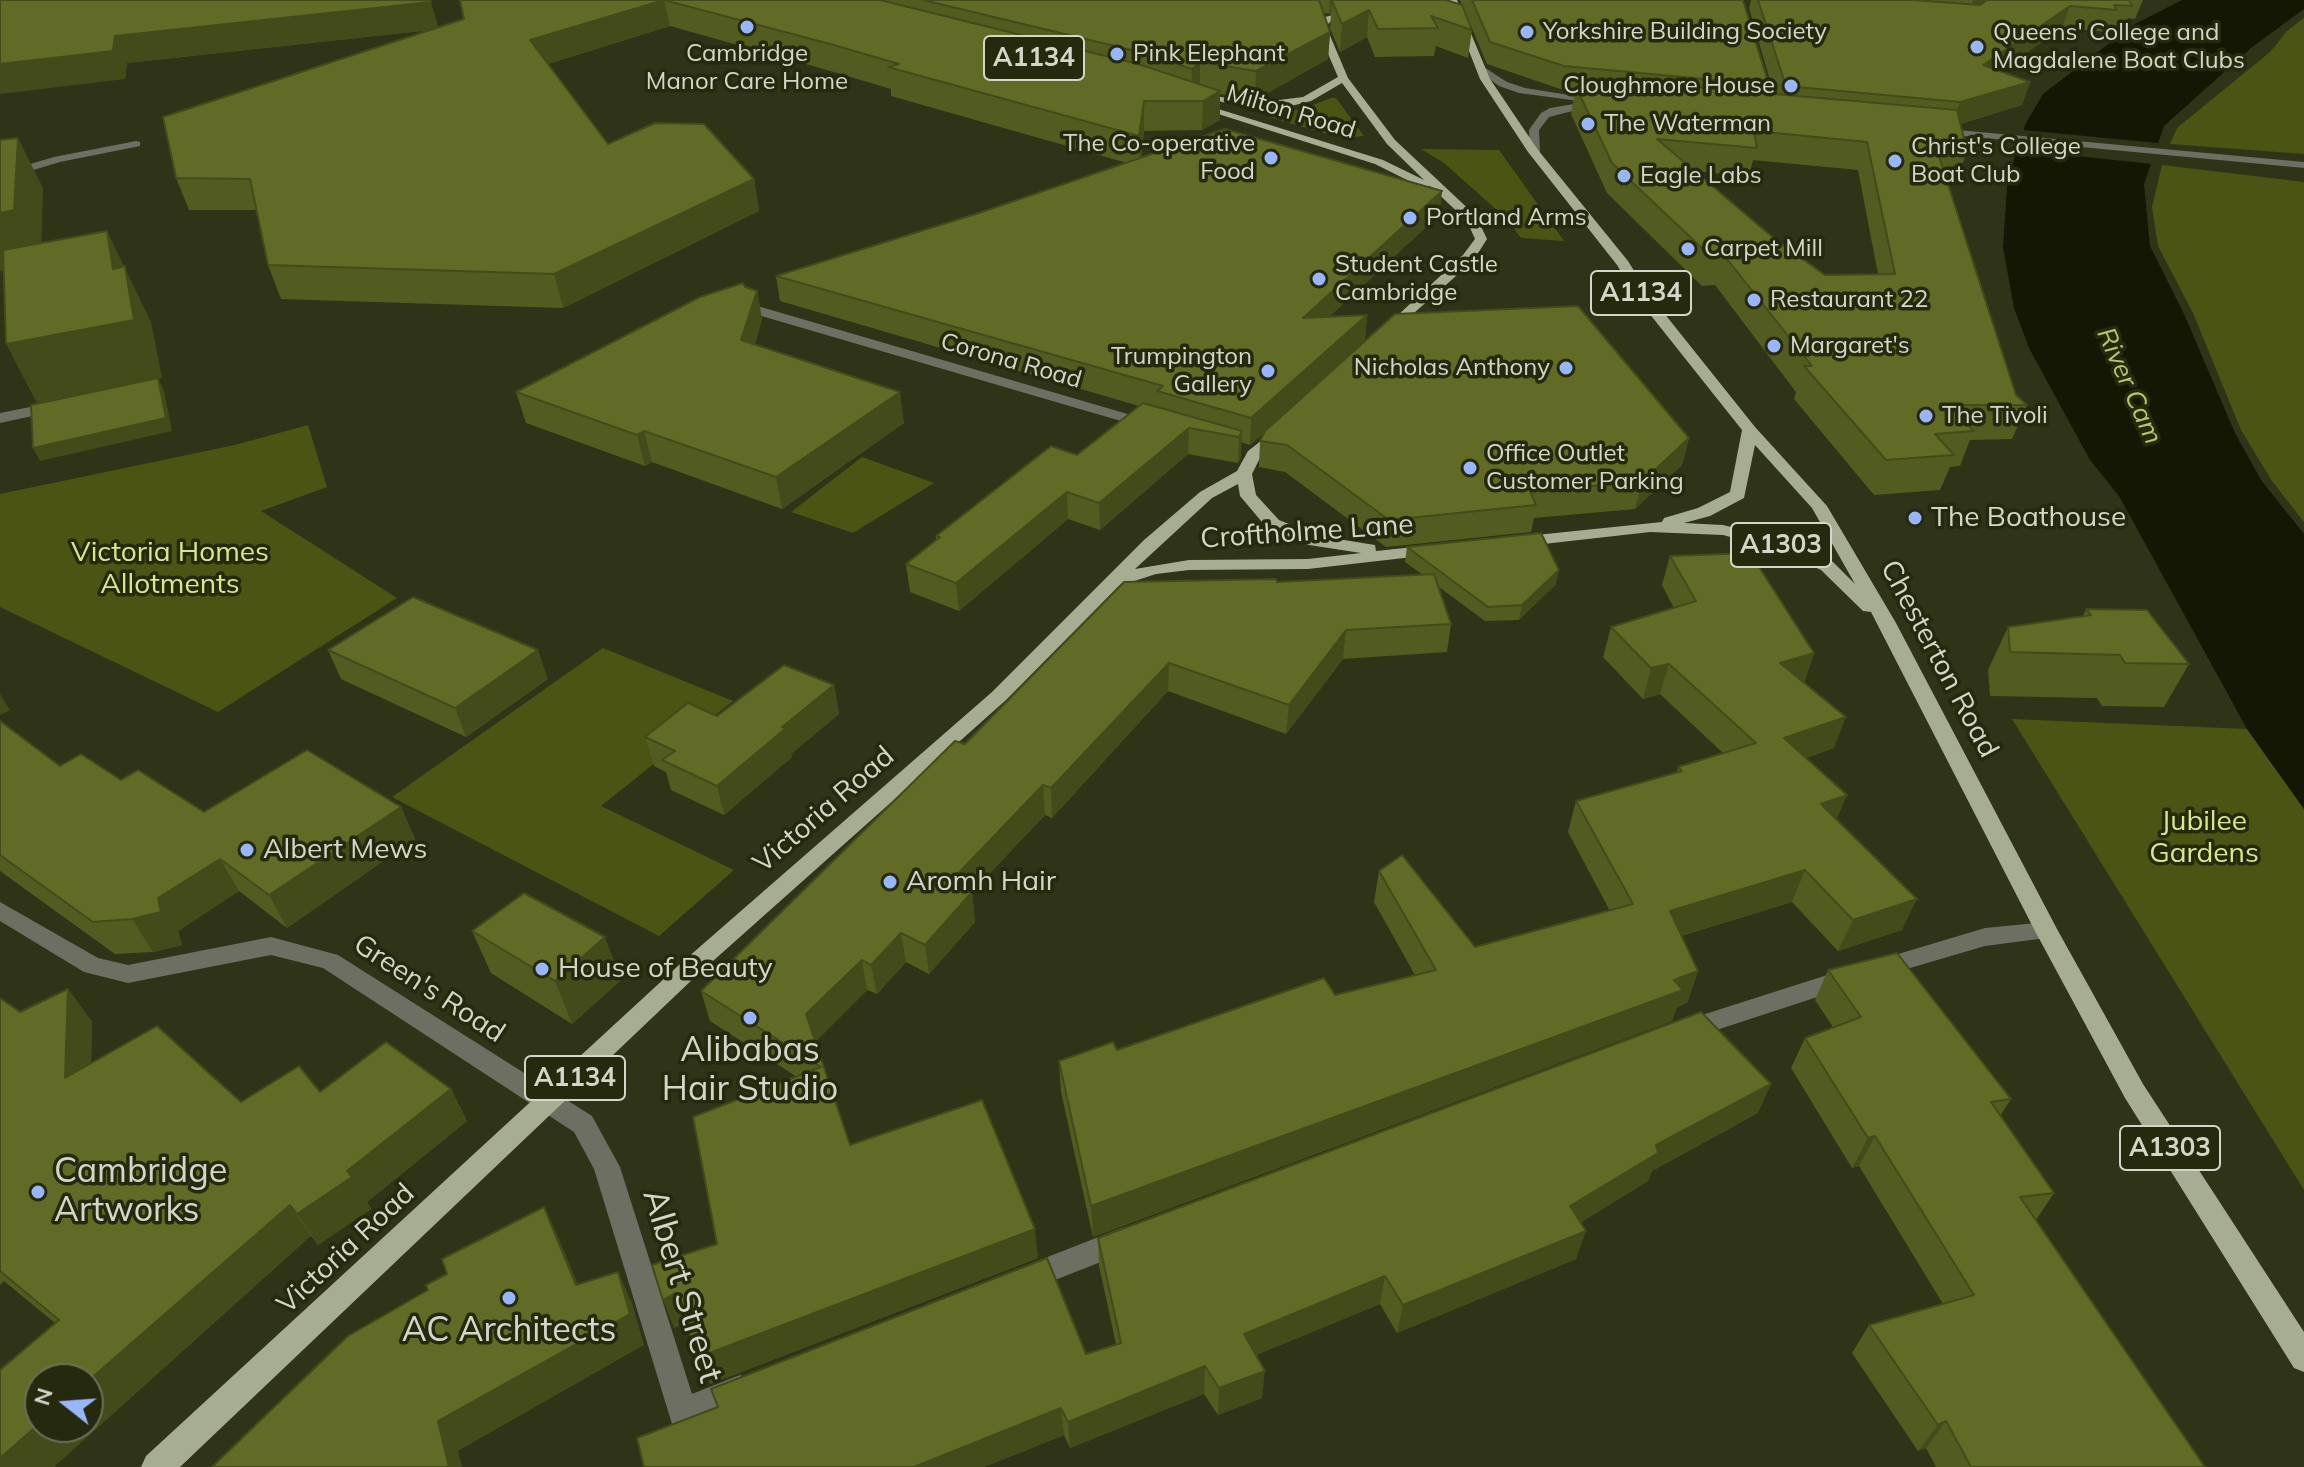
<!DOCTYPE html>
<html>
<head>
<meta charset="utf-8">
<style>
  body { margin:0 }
  #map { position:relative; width:2304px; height:1467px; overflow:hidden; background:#2f3318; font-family:Mulish,sans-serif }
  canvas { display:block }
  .north { position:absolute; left:24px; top:1363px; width:80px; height:80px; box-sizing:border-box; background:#25290e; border:2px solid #6b6f58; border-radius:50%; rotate:287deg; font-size:22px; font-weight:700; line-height:32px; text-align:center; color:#d4d7c7 }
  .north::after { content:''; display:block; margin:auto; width:28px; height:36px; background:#97b6fd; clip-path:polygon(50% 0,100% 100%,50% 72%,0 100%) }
</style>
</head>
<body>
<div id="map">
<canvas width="2304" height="1467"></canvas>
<div class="north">N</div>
</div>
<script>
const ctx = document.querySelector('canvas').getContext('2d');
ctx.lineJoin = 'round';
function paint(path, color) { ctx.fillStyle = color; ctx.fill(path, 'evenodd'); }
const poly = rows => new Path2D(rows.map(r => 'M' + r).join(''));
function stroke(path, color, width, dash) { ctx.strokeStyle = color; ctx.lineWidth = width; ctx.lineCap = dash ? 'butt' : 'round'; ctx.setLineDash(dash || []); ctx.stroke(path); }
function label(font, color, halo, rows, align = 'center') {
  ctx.font = font + ' Mulish,sans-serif'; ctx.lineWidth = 7; ctx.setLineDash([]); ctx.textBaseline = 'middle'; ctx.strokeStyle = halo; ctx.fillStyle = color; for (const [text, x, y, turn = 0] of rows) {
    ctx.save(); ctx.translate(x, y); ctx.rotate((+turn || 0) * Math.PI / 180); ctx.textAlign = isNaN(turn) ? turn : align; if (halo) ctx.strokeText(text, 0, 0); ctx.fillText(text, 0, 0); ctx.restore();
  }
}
paint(poly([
  [2304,18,2304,154,2170,144,2177,128,2270,52,2287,31],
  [1331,98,1336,98,1364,136,1341,138,1269,117,1265,112,1300,110],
  [1421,149,1499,150,1564,241,1521,238,1507,219,1444,163],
  [2162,165,2304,182,2304,522,2272,481,2241,430,2193,313,2158,246,2152,207],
  [308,425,327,487,261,511,397,598,218,712,0,607,0,494,235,445],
  [862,457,934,483,853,533,791,512],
  [603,648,733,701,601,806,734,870,659,936,392,797],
  [2012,719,2247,729,2304,809,2304,1190]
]), '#4c5414');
paint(poly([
  [2182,0,2304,0,2304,9,2251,48,2164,126,2144,184,2150,246,2184,314,2235,433,2261,480,2304,534,2304,809,2247,729,2119,496,2090,460,2029,348,2014,308,2003,247,2007,187,2015,155,2026,123,2043,94,2133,25]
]), '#141703');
paint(poly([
  [2023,130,2158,143,2153,164,2017,150]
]), '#2f3318');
paint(poly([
  [1484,67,1507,82,1525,88,1607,101,1602,104,1519,93,1499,86,1480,72,1480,68,1484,67],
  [1580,103,1584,104,1584,108,1549,117,1539,130,1540,152,1530,154,1529,130,1541,113,1550,108,1580,103],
  [1936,128,2304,162,2304,168,1932,133,1932,129,1936,128],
  [136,141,140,142,140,146,60,162,0,180,0,173,54,157,136,141],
  [751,307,761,307,1155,422,1158,425,1155,428,1145,428,751,313,751,307],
  [55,402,63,407,60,410,0,423,0,413,55,402],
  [0,902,98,958,128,965,271,937,338,955,592,1116,620,1167,692,1394,740,1375,751,1380,755,1390,751,1400,683,1428,672,1424,594,1169,574,1132,323,968,271,955,128,983,84,972,0,921,0,902],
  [2046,922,2054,925,2057,931,2054,937,1985,946,1876,978,1868,975,1864,969,1868,963,1985,928,2046,922],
  [1846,969,1854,971,1858,978,1854,985,1686,1040,1677,1037,1674,1030,1677,1023,1846,969],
  [1124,1227,1134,1231,1138,1240,1134,1249,1027,1291,1017,1287,1013,1278,1017,1269,1124,1227]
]), '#6c6f62');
paint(poly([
  [1449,0,1457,0,1490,79,1538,150,1628,261,1648,293,1755,427,1827,506,1896,623,2057,929,2143,1084,2304,1332,2304,1372,2294,1368,2125,1098,2035,931,1871,612,1863,611,1821,570,1772,548,1723,535,1650,532,1517,547,1508,542,1517,537,1662,522,1664,518,1698,508,1730,492,1742,430,1637,298,1617,265,1528,152,1480,79,1449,0],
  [1755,445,1812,508,1855,584,1833,562,1784,540,1723,525,1684,523,1710,516,1744,498,1755,445],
  [1356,9,1359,14,1331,21,1326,26,1348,78,1395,140,1476,216,1487,239,1473,261,1389,335,1384,334,1384,328,1463,255,1475,239,1467,221,1430,186,1421,187,1375,164,1190,105,1199,103,1383,160,1424,180,1387,144,1342,83,1311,101,1287,107,1255,109,1194,96,1199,93,1255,103,1303,97,1338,77,1316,26,1325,17,1356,9],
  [1280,426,1288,431,1261,456,1252,474,1256,495,1279,520,1319,536,1375,545,1376,551,1433,545,1442,550,1439,554,1308,569,1189,570,1156,574,1119,586,1006,700,695,977,180,1467,141,1467,146,1456,679,965,992,692,1144,540,1200,492,1237,471,1248,451,1280,426],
  [1238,484,1240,496,1267,528,1309,545,1361,553,1308,559,1189,560,1135,569,1212,498,1238,484]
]), '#a7ad92');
paint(poly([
  [0,0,430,0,438,27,464,19,460,0,1446,0,1472,30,1468,58,1436,46,1434,56,1375,57,1367,37,1340,52,1330,28,1331,14,1324,13,1330,32,1328,59,1255,100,1220,94,1220,120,1202,130,1144,131,1141,158,1442,191,1439,215,1330,316,1367,315,1365,340,1273,424,1689,438,1682,465,1635,509,1534,518,1531,532,1386,547,1285,472,1259,467,1260,441,1265,432,1250,445,1241,442,1241,458,1238,463,1188,454,1100,530,1068,519,959,611,910,592,906,564,936,540,936,536,1077,455,1139,406,780,301,776,276,979,213,1127,163,891,96,891,89,834,72,670,26,548,64,608,144,754,179,759,211,563,308,281,299,268,265,256,210,189,210,176,178,431,30,127,63,125,79],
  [1460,0,1743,0,1769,85,1767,93,1774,94,1749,8,1751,0,1985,0,1977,5,1980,5,1987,0,2143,0,2135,19,2128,18,2124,28,2111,27,2109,32,2062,28,2000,71,2030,82,2022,105,1960,124,1967,151,1957,179,1946,178,2016,395,2027,405,2012,439,1970,440,1960,466,1950,467,1940,490,1874,495,1794,399,1796,392,1715,285,1702,286,1607,193,1571,114,1575,91,1560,89,1487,64],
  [1753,160,1858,170,1878,274,1825,275,1776,240,1696,171,1749,177],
  [745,287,757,291,762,319,755,344,904,423,782,509,652,462,645,466,526,423,516,392],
  [1407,547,1556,584,1519,620,1485,621,1439,587,1451,624,1447,652,1343,659,1286,734,1168,691,1052,818,1045,815,972,892,975,922,929,974,906,962,877,994,867,990,815,1042,850,1145,1038,1258,710,1384,685,1322,674,1328,717,1244,797,1077,710,1021,701,991,965,744,1277,582,1423,575,1405,562],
  [1670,556,1814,653,1804,683,1834,748,1806,758,1837,819,1902,930,1838,951,1792,902,1681,936,1698,971,1687,1003,1677,1007,1672,1021,1093,1237,1061,1092,1059,1061,1117,1050,1415,975,1374,902,1379,871,1475,947,1610,911,1568,832,1576,801,1677,772,1678,767,1723,753,1660,694,1643,699,1603,657,1611,627,1674,608,1662,585],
  [2086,609,2189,664,2164,707,2102,706,2097,698,1990,696,1988,670,2008,627,2083,616],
  [328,650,548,679,466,737,341,679],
  [834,685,839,714,791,754,792,757,724,815,671,790,666,772,654,766,645,737,717,716],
  [0,721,60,766,121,780,204,812,401,807,415,839,287,928,239,891,178,931,182,945,153,952,115,954,0,871],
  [472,931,621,980,572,1024,491,973],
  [1828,970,2011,1099,2000,1116,2054,1193,2036,1220,2205,1467,1936,1467,1926,1448,1918,1451,1852,1353,1869,1325,1943,1304,1859,1166,1852,1168,1791,1068,1805,1038,1833,1027,1815,1000],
  [68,989,92,1022,91,1063,241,1102,320,1092,451,1089,467,1121,367,1202,371,1209,318,1245,311,1236,55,1323,4,1281,0,1285,0,998,20,1012],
  [1758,1113,1652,1171,1648,1181,1581,1222,1576,1259,1397,1333,1380,1304,1256,1355,1262,1398,1218,1415,1204,1394,1070,1448,1064,1435,984,1467,644,1467,1086,1354,1116,1344,1099,1266,1098,1238]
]), '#535c20');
paint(poly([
  [664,0,670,26,537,67,530,40],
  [1330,0,1380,0,1332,1,1331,14,1329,15],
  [1973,0,1985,0,1973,7,1968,15],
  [431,2,438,29,127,63,125,79,0,94,0,64,115,36],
  [2070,6,2062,28,1975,89,1983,65],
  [1369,10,1367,37,1340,52,1342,24],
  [1330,32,1328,59,1255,100,1256,71],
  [1200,62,1200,90,1191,97,1192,69],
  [2030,82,2022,105,1952,126,1960,102],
  [1220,91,1220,120,1202,130,1203,101],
  [1144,101,1144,131,1139,166,1139,136],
  [18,138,43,188,41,264,0,271,0,213],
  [754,179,759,211,563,308,554,274],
  [1442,191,1439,215,1301,343,1303,318],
  [107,231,151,322,162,378,158,378,164,391,172,431,40,461,33,448,158,378,37,403,6,344,113,269],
  [757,291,762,319,747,370,741,340],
  [1367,315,1365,340,1250,445,1251,418],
  [900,392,904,423,782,509,776,477],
  [1189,428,1188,454,1100,530,1099,503],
  [644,431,652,462,645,466,637,435],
  [1242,431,1241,458,1238,463,1239,437],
  [1689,438,1682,465,1635,509,1642,482],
  [1067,492,1068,519,959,611,956,583],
  [1559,570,1556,584,1519,620,1522,605],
  [1346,630,1343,659,1286,734,1289,705],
  [538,650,548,679,466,737,455,708],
  [1814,653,1803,684,1780,663],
  [1169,663,1168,691,1052,818,1051,788],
  [1669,664,1660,694,1643,699,1651,668],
  [834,685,839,714,791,754,792,757,724,815,717,786,782,727],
  [0,694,10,710,0,715],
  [1846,717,1834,748,1773,769,1784,738],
  [1043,785,1045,815,972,892,975,922,929,974,925,945,950,882],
  [1847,795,1834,826,1821,804],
  [401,807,415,839,287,928,269,895],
  [220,859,239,891,178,931,182,945,153,952,132,919,158,898],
  [1805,870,1792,902,1659,942,1670,911],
  [1917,899,1902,930,1838,951,1853,920],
  [901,933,906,962,877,994,871,965],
  [605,937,621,980,572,1024,555,981],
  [862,960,867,990,813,1044,806,1014],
  [1698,971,1687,1003,1677,1007,1672,1021,1093,1237,1091,1206],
  [68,989,92,1022,90,1110,65,1078],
  [1771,1084,1758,1113,1652,1171,1648,1181,1561,1235,1570,1206,1656,1145],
  [451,1089,467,1121,367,1202,371,1209,318,1245,297,1214,347,1171],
  [1875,1136,1859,1166,1852,1168,1868,1138],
  [290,1205,311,1236,54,1467,0,1467,0,1458,40,1423,40,1427,88,1427,88,1381],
  [544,1207,559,1239,591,1316,576,1285],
  [1035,1229,1038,1258,710,1384,699,1357],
  [1586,1231,1576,1259,1397,1333,1403,1305],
  [618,1272,632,1303,644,1345,458,1451,462,1467,449,1467,438,1421],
  [1385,1276,1380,1304,1242,1361,1244,1334],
  [674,1294,685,1322,674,1328,663,1300],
  [1205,1366,1204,1394,1070,1448,1068,1422],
  [1265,1371,1262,1398,1218,1415,1219,1388],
  [1061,1408,1064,1435,984,1467,914,1467],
  [1946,1421,1926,1448,1918,1451,1938,1425]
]), '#444b1a');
const building = poly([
  [0,0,430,0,431,2,115,36,113,51,0,64,0,0],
  [460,0,880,0,1138,64,1220,91,1203,101,1144,101,1139,136,888,67,899,64,830,44,664,0,530,40,608,144,655,123,704,124,754,179,554,274,268,265,250,179,176,178,163,117,464,19,460,0],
  [923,0,1319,0,1330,32,1256,71,1200,62,1192,69,1148,54,923,0],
  [1334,0,1446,0,1462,5,1472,30,1431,16,1438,28,1378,29,1369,10,1342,24,1332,1,1334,0],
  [1472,0,1743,0,1769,85,1564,66,1490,42,1472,0],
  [1758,0,1913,0,1980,5,1987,0,2129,0,2132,6,2114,5,2117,10,2070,6,1983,65,2030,82,1960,102,1786,86,1758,0],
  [1592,78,1957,110,1967,151,1936,147,2016,395,2027,405,1948,405,1974,431,1935,434,1954,455,1886,460,1804,366,1812,366,1723,254,1709,255,1612,163,1576,87,1590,84,1592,78],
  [1754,131,1867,142,1895,274,1825,275,1776,240,1657,139,1757,148,1754,131],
  [1225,129,1442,191,1303,318,1367,315,1251,418,1157,391,1163,386,776,276,979,213,1225,129],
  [18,138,14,210,0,213,0,140,18,138],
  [107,231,113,269,125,266,134,320,6,344,3,250,107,231],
  [743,283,745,287,757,291,741,340,900,392,776,477,644,431,637,435,516,392,700,297,743,283],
  [1578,306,1689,438,1642,482,1530,491,1536,505,1389,520,1287,445,1260,441,1265,431,1395,314,1578,306],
  [158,378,166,418,33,448,31,405,158,378],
  [1143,403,1242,431,1239,437,1189,428,1099,503,1067,492,956,583,906,564,940,537,936,536,1051,446,1077,455,1143,403],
  [1541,533,1559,570,1522,605,1488,607,1407,547,1541,533],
  [1750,553,1814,653,1780,663,1846,717,1784,738,1847,795,1821,804,1917,899,1853,920,1805,870,1670,911,1698,971,1674,980,1683,990,1091,1206,1059,1061,1113,1042,1117,1050,1324,978,1335,995,1436,970,1379,871,1402,855,1475,947,1633,904,1576,801,1682,771,1678,767,1756,743,1669,664,1651,668,1611,627,1696,601,1670,556,1750,553],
  [1434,574,1451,624,1346,630,1289,705,1169,663,1051,788,1043,785,950,882,972,892,925,945,901,933,871,965,862,960,806,1014,850,1145,982,1100,1035,1229,699,1357,674,1294,663,1300,652,1265,717,1244,693,1117,821,1067,701,991,955,741,965,744,1124,582,1276,579,1277,582,1434,574],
  [413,597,538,650,455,708,328,650,413,597],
  [2086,609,2147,610,2189,664,2125,663,2120,655,2010,652,2008,627,2091,615,2086,609],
  [784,665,834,685,782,727,786,728,717,786,662,760,675,751,645,737,688,703,717,716,784,665],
  [0,721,60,766,81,754,121,780,138,770,204,812,307,750,401,807,269,895,220,859,158,898,161,912,132,919,93,922,0,855,0,721],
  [524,893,605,937,555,981,472,931,524,893],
  [1897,953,2011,1099,1991,1102,2054,1193,2020,1197,2205,1467,1971,1467,1946,1421,1938,1425,1869,1325,1974,1295,1875,1136,1868,1138,1805,1038,1861,1017,1828,970,1897,953],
  [68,989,65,1078,157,1026,241,1102,299,1066,320,1092,386,1042,451,1089,347,1171,352,1177,297,1214,290,1205,88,1381,88,1379,40,1379,40,1423,0,1458,0,1370,59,1320,0,1271,0,998,20,1012,68,989],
  [1701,1012,1771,1084,1656,1145,1658,1153,1570,1206,1586,1231,1403,1305,1385,1276,1244,1334,1265,1371,1219,1388,1205,1366,1068,1422,1061,1408,914,1467,644,1467,637,1438,718,1407,711,1389,1047,1258,1086,1354,1121,1343,1098,1238,1701,1012],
  [544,1207,576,1285,618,1272,630,1314,438,1421,449,1467,212,1467,348,1336,428,1290,426,1285,447,1274,442,1259,544,1207]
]);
paint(building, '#616b25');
stroke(building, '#444b1a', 2);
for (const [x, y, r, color] of [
  [747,27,8,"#97b6fd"],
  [1527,32,8,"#97b6fd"],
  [1977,47,8,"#97b6fd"],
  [1117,54,8,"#97b6fd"],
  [1791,86,8,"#97b6fd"],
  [1588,124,8,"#97b6fd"],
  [1271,158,8,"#97b6fd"],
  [1895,161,8,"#97b6fd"],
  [1624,176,8,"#97b6fd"],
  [1410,218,8,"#97b6fd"],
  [1688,249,8,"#97b6fd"],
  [1319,279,8,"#97b6fd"],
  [1754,300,8,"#97b6fd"],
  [1774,346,8,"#97b6fd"],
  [1566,368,8,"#97b6fd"],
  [1268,371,8,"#97b6fd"],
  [1926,416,8,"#97b6fd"],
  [1470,468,8,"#97b6fd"],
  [1915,518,8,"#97b6fd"],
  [247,850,8,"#97b6fd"],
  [890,882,8,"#97b6fd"],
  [542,969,8,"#97b6fd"],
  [750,1018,8,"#97b6fd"],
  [38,1192,8,"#97b6fd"],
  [509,1298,8,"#97b6fd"]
]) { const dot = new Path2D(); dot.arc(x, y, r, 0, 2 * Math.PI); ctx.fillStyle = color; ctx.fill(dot); stroke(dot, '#25290e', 3); }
label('24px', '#d4d7c7', '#25290e', [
  ["Yorkshire Building Society",1543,32],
  ["Queens' College and",1993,33],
  ["Magdalene Boat Clubs",1993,61],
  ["Cambridge",747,54,"center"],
  ["Manor Care Home",747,82,"center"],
  ["Pink Elephant",1133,54],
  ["Cloughmore House",1775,86,"right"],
  ["The Waterman",1604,124],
  ["The Co-operative",1255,144,"right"],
  ["Food",1255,172,"right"],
  ["Christ's College",1911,147],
  ["Boat Club",1911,175],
  ["Eagle Labs",1640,176],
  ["Portland Arms",1426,218],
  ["Carpet Mill",1704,249],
  ["Student Castle",1335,265],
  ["Cambridge",1335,293],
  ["Restaurant 22",1770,300],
  ["Margaret's",1790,346],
  ["Trumpington",1252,357,"right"],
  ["Gallery",1252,385,"right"],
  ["Nicholas Anthony",1550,368,"right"],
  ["The Tivoli",1942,416],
  ["Office Outlet",1486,454],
  ["Customer Parking",1486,482]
], 'left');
label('24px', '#d4d7c7', '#25290e', [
  ["Milton Road",1291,112,17],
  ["Corona Road",1011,361,16]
]);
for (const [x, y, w] of [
  [1034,58,100],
  [1641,293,100],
  [1781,545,100],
  [575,1078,100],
  [2170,1148,100]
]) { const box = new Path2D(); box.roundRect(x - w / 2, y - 22, w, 44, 6); ctx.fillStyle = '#25290e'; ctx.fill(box); stroke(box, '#d4d7c7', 2); }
label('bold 26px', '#d4d7c7', null, [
  ["A1134",1034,58],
  ["A1134",1641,293],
  ["A1303",1781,545],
  ["A1134",575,1078],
  ["A1303",2170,1148]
]);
label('italic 26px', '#b9c867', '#25290e', [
  ["River Cam",2129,386,66]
]);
label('28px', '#d4d7c7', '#25290e', [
  ["The Boathouse",1931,518],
  ["Albert Mews",263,850],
  ["Aromh Hair",906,882],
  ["House of Beauty",558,969]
], 'left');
label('28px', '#d4d7c7', '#25290e', [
  ["Croftholme Lane",1307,532,-4],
  ["Chesterton Road",1939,659,62],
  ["Victoria Road",824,810,-41],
  ["Green's Road",429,989,33],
  ["Victoria Road",346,1249,-43]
]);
label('28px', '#d8e886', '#25290e', [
  ["Victoria Homes",170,553],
  ["Allotments",170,585],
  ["Jubilee",2204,822],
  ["Gardens",2204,854]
]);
label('34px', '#d4d7c7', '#25290e', [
  ["Alibabas",750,1051],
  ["Hair Studio",750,1090],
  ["Cambridge",54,1172,"left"],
  ["Artworks",54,1211,"left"],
  ["AC Architects",509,1331]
]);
label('34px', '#d4d7c7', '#25290e', [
  ["Albert Street",682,1286,73]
]);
</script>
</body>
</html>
